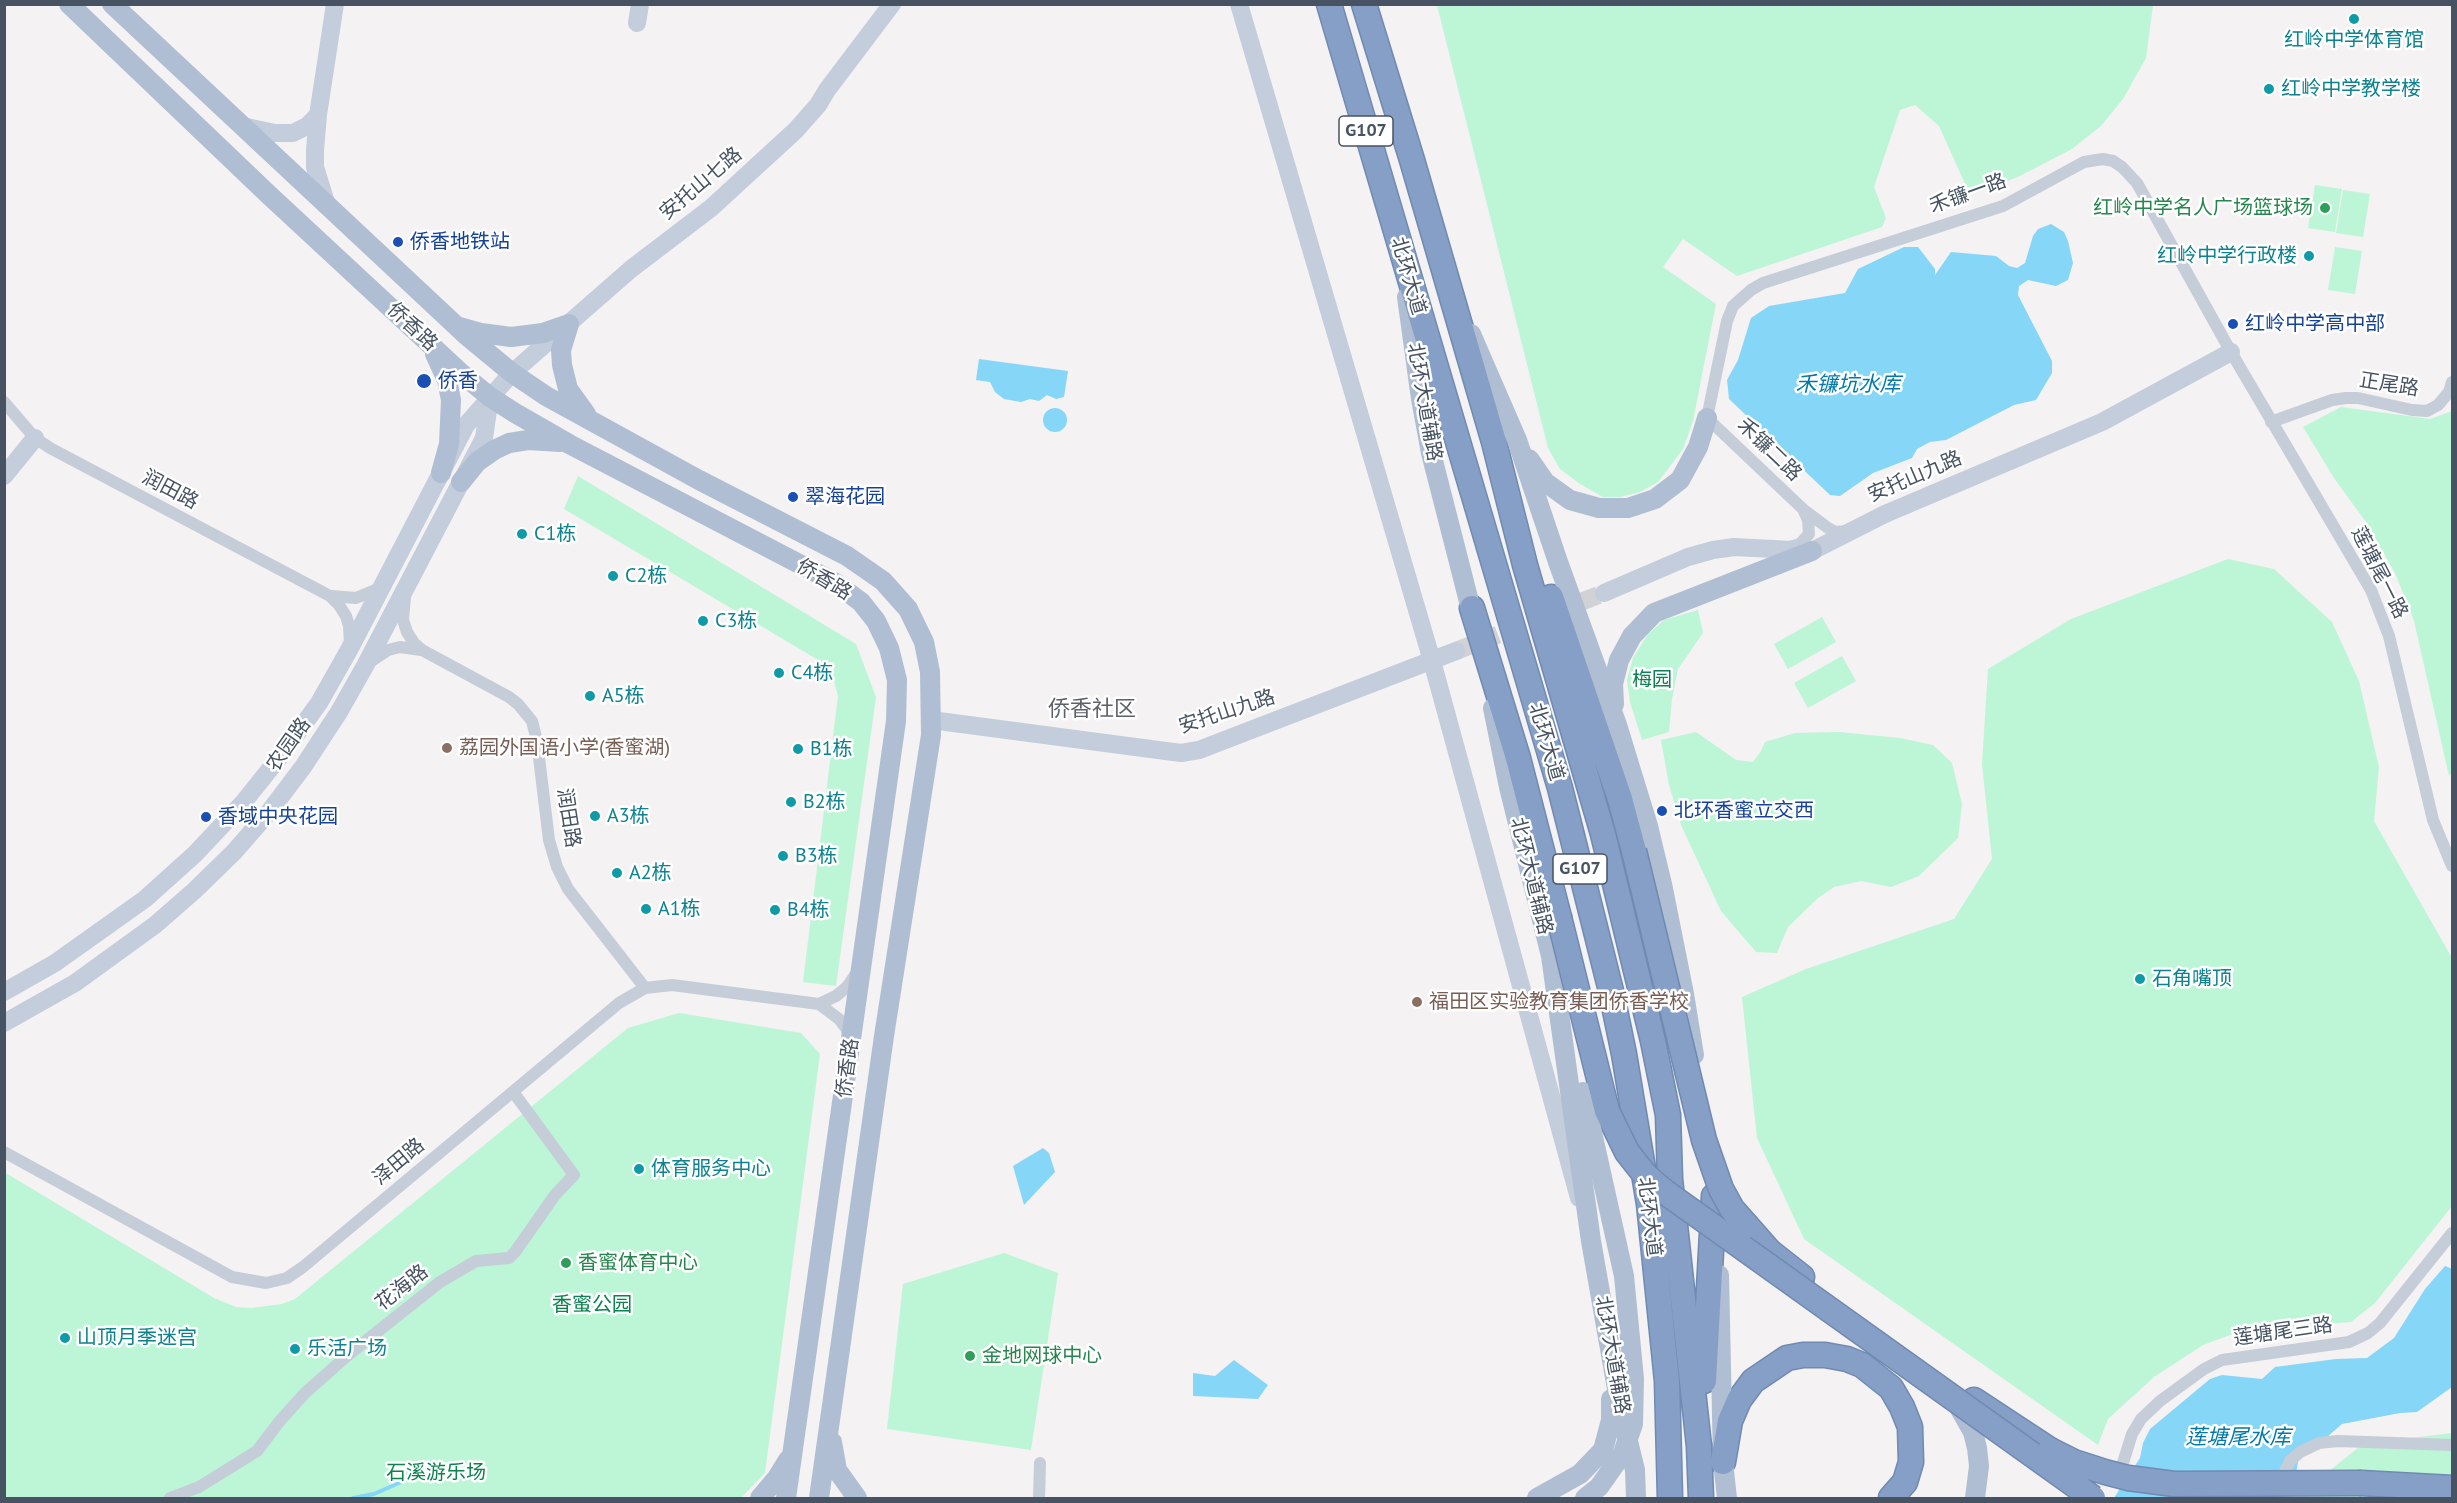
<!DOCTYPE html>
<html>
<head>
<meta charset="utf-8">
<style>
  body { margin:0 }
  #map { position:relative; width:2457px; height:1503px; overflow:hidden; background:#f4f2f2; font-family:"PT Sans",sans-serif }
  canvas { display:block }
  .frame { position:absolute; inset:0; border:6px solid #475362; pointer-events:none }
</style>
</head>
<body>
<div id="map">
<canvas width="2457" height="1503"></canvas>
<div class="frame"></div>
</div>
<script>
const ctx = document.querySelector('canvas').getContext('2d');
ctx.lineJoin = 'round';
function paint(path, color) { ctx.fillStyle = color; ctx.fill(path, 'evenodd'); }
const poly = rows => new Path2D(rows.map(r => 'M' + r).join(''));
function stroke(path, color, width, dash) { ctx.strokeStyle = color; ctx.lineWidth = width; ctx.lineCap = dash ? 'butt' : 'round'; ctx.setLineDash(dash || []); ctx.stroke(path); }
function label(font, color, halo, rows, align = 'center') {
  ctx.font = font + ' "PT Sans","Noto Sans SC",sans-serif'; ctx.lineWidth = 5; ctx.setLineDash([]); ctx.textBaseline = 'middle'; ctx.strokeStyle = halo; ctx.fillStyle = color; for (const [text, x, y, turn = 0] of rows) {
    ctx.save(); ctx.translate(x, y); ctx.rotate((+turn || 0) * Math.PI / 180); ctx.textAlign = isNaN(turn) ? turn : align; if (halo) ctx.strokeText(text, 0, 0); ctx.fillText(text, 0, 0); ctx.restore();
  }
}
paint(poly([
  [1437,5,1437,4,2153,5,2146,58,2123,99,2101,126,2072,149,2018,177,1978,192,1966,186,1939,126,1915,105,1900,110,1874,187,1886,218,1882,227,1737,276,1683,239,1663,267,1716,304,1693,421,1683,449,1658,482,1640,492,1620,497,1603,497,1580,484,1560,469,1548,448],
  [2315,185,2342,189,2335,232,2308,228],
  [2343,190,2370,194,2363,237,2336,233],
  [2335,247,2362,251,2355,294,2328,290],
  [2341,407,2430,419,2452,411,2452,772,2449,776,2414,621,2395,573,2366,522,2334,478,2303,427],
  [578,476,856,644,876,697,836,986,803,982,838,696,830,667,564,509],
  [2228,559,2274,569,2332,622,2359,681,2379,767,2374,821,2452,958,2452,1206,2375,1303,2351,1322,2241,1331,2203,1345,2154,1377,2108,1419,2098,1445,1804,1239,1757,1138,1742,997,1806,969,1954,919,1992,859,1982,764,1988,669,2071,619],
  [1698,610,1703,633,1678,669,1672,699,1669,732,1642,740,1630,702,1627,680,1633,658,1648,634,1664,620],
  [1822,617,1836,642,1788,669,1774,644],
  [1842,656,1856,681,1808,708,1794,683],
  [1696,732,1736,760,1753,762,1761,751,1765,742,1795,733,1839,732,1900,738,1933,745,1952,763,1962,804,1958,838,1919,876,1891,887,1861,881,1834,887,1818,898,1788,927,1777,953,1756,952,1721,911,1681,825,1669,785,1661,740],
  [679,1013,801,1033,820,1054,765,1473,741,1498,5,1498,4,1172,214,1298,236,1307,252,1308,282,1304,295,1299,628,1028],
  [1004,1253,1058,1273,1031,1450,887,1429,903,1284],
  [2452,1433,2452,1498,2295,1498,2363,1444]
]), '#bdf5d7');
paint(poly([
  [2051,224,2064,232,2068,241,2073,263,2068,280,2056,286,2028,280,2019,286,2018,295,2052,361,2052,373,2036,400,2014,405,1946,440,1930,442,1917,449,1912,458,1873,473,1840,496,1830,495,1729,399,1727,380,1738,360,1751,318,1769,306,1845,293,1858,269,1904,247,1918,247,1935,269,1935,275,1951,252,1996,256,2009,266,2017,268,2025,263,2033,236,2038,229],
  [979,359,1068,371,1064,397,1056,399,1047,395,1039,401,1030,399,1021,402,1004,399,995,392,990,382,976,380],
  '1043 420a12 12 0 1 1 24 0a12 12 0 1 1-24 0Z',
  [1043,1148,1049,1153,1055,1172,1024,1205,1013,1166],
  [2445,1266,2452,1269,2452,1387,2417,1412,2400,1413,2342,1424,2319,1444,2300,1451,2296,1473,2261,1498,2114,1498,2140,1458,2143,1443,2150,1429,2210,1379,2222,1375,2262,1379,2275,1367,2336,1359,2367,1358,2394,1338,2425,1289],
  [1234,1360,1268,1385,1258,1399,1193,1396,1193,1373,1215,1376]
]), '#85d6f7');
stroke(poly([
  [353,1498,374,1494,408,1479,430,1462]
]), '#85d6f7', 4);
stroke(poly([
  [1456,651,1604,593]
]), '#d1d2d5', 18, [18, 9]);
const highway = poly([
  [1329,4,1560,788,1611,991,1624,1054,1649,1204,1667,1381,1670,1498],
  [1364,4,1412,160,1494,442,1525,565,1603,834,1653,1041,1668,1115,1670,1179,1699,1446,1701,1498],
  [1551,597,1620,799,1634,851],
  [1472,608,1518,758,1559,917],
  [1747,1226,1769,1251,1802,1277],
  [1704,1381,1714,1196],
  [1974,1400,2050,1450],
  [1723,1462,1730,1421,1739,1400,1753,1381,1787,1358,1803,1355,1825,1355,1847,1359,1862,1365,1891,1388,1902,1407,1910,1427,1911,1462,1905,1482,1891,1498],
  [2361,1483,2452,1488]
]);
stroke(highway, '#708ab2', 27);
stroke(poly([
  [4,402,35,438,50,448,330,596,339,605,346,616,349,626,350,644],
  [2271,422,2332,400,2346,398,2358,398,2412,410,2427,411,2438,405,2449,392,2452,382],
  [1848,531,1836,532,1828,528,1804,510,1707,418,1727,321,1733,306,1751,290,1763,283,2003,206,2084,162,2103,159,2113,161,2122,167,2137,183,2231,352,2371,590,2389,636,2433,820,2452,866],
  [1789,547,1800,544,1809,534,1808,520,1804,511],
  [331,596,356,598,380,588],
  [405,597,403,620,407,632,414,643,422,650,509,697,518,704,532,721,537,741,549,840,557,867,568,889,645,988],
  [370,662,388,650,400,647,421,650],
  [819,1004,836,996,847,987,858,971],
  [4,1152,232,1277,266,1283,287,1278,303,1267,619,1003,645,988,672,985,819,1004,839,1019,846,1028,850,1039],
  [2122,1466,2132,1434,2141,1419,2160,1401,2204,1369,2222,1360,2349,1342,2368,1333,2380,1323,2452,1233],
  [170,1498,199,1487,257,1451,279,1422,305,1393,348,1355,440,1282,476,1261,509,1258,515,1252,555,1195,574,1175,514,1093],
  [1039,1498,1040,1463],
  [2278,1498,2280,1481,2290,1461,2300,1452,2319,1443,2338,1441,2452,1445]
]), '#c5cdd8', 12);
stroke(poly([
  [1239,4,1432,661,1579,1198],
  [637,23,640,4],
  [242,126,275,133,293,133,307,126,318,115],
  [327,206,315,167,315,150,318,115,335,4],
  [4,476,35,438],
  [1604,593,1688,557,1713,550,1734,547,1812,551,1885,514,2102,422,2231,352],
  [931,720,1181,753,1199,750,1456,651],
  [4,992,55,963,145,899,195,854,242,804,282,754,319,703,349,650,466,425,512,373,631,269,711,208,796,130,818,105,827,90,892,4],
  [4,1023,75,983,155,925,194,891,234,852,269,812,303,767,339,712,365,666,484,438,490,397]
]), '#c3cddc', 18);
stroke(poly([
  [69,4,269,195,462,374,490,397,515,413,569,444,834,582,861,602,876,621,889,648,897,680,896,721,786,1498],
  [112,4,466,335,512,373,546,396,699,480,847,556,883,581,908,609,924,642,930,672,931,735,884,1036,819,1498],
  [1407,297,1421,399,1431,453,1474,621],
  [569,324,561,350,562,365,568,389,586,414],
  [460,327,481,333,511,337,543,333,569,324],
  [1471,334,1517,440,1558,562,1617,725,1648,826,1662,884,1684,994,1694,1055],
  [435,354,447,380,451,400,449,444,441,473],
  [1529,459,1545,482,1570,500,1599,508,1628,508,1655,499,1680,480,1698,447,1707,418],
  [461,482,477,462,494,450,509,443,528,440,560,442],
  [1614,704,1613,684,1619,660,1632,636,1654,613,1812,551],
  [1493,708,1509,787,1551,956,1591,1241,1622,1417,1635,1470,1636,1498],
  [1719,1275,1723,1462,1727,1498],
  [1956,1402,1973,1432,1977,1448,1979,1466,1975,1498],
  [832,1442,837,1470,857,1498],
  [760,1498,777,1478,788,1460],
  [1537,1498,1580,1474,1603,1450,1611,1420,1611,1399]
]), '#afbed3', 20);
stroke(highway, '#859fc6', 24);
const highwayBridge = poly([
  [1634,851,1704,1140,1721,1189,1732,1209,1747,1226],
  [1559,917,1607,1111,1627,1152,1646,1176,1665,1192,2093,1498],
  [2050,1450,2074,1462,2105,1472,2128,1478,2174,1484,2361,1483]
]);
stroke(highwayBridge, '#708ab2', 27, []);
stroke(poly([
  [1583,1092,1624,1276,1634,1379,1633,1424,1623,1453,1599,1487,1585,1498]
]), '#afbed3', 20);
stroke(highwayBridge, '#859fc6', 24);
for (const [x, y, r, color] of [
  [2354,19,6,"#0f9aa8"],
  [2269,89,6,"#0f9aa8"],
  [2325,208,6,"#2e9e5b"],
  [398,242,6,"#1a4fb4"],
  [2309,256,6,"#0f9aa8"],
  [2233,324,6,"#1a4fb4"],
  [424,381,8,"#1a4fb4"],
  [793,497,6,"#1a4fb4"],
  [522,534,6,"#0f9aa8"],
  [613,576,6,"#0f9aa8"],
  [703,621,6,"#0f9aa8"],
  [779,673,6,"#0f9aa8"],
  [590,696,6,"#0f9aa8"],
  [447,748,6,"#8d6e63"],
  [798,749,6,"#0f9aa8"],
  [791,802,6,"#0f9aa8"],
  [1662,811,6,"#1a4fb4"],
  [595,816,6,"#0f9aa8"],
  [206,817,6,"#1a4fb4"],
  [783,856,6,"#0f9aa8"],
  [617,873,6,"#0f9aa8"],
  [646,909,6,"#0f9aa8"],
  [775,910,6,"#0f9aa8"],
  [2140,979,6,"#0f9aa8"],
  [1417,1002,6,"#8d6e63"],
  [639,1169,6,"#0f9aa8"],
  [566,1263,6,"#2e9e5b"],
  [65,1338,6,"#0f9aa8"],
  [295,1349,6,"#0f9aa8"],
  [970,1356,6,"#2e9e5b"]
]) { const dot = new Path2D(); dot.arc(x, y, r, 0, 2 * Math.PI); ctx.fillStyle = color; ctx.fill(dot); stroke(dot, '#fff', 2); }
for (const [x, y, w] of [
  [1366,131,54],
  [1580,869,54]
]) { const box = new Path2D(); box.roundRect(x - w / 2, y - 15, w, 30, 4.5); ctx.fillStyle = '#fff'; ctx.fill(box); stroke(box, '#475362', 1.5); }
label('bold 18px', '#475362', null, [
  ["G107",1366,131],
  ["G107",1580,869]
]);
label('20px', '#0d838f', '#fff', [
  ["红岭中学体育馆",2354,40,"center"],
  ["红岭中学教学楼",2281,89],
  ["红岭中学行政楼",2297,256,"right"],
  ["C1栋",534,534],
  ["C2栋",625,576],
  ["C3栋",715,621],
  ["C4栋",791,673],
  ["A5栋",602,696],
  ["B1栋",810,749],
  ["B2栋",803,802],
  ["A3栋",607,816],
  ["B3栋",795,856],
  ["A2栋",629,873],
  ["A1栋",658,909],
  ["B4栋",787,910],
  ["石角嘴顶",2152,979],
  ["体育服务中心",651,1169],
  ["山顶月季迷宫",77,1338],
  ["乐活广场",307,1349]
], 'left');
label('20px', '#475362', '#fff', [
  ["安托山七路",701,184,-40],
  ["禾镰一路",1968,194,-20],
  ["北环大道",1408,276,74],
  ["侨香路",412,327,43],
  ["正尾路",2389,385,9],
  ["北环大道辅路",1424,402,80],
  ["禾镰二路",1769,450,44],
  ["安托山九路",1915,477,-23],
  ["润田路",170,490,28],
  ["莲塘尾一路",2379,573,63],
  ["侨香路",824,580,31],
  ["安托山九路",1227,712,-18],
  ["北环大道",1546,742,74],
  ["农园路",289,745,-55],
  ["润田路",568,818,81],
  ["北环大道辅路",1531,876,76],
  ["侨香路",848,1068,-82],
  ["泽田路",399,1162,-40],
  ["北环大道",1649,1217,83],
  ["花海路",402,1288,-38],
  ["莲塘尾三路",2283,1332,-8],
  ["北环大道辅路",1612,1355,80]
]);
label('20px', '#27864d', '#fff', [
  ["红岭中学名人广场篮球场",2313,208,"right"],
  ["香蜜体育中心",578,1263],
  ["金地网球中心",982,1356]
], 'left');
label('20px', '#164399', '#fff', [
  ["侨香地铁站",410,242],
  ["红岭中学高中部",2245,324],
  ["侨香",438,381],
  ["翠海花园",805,497],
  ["北环香蜜立交西",1674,811],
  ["香域中央花园",218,817]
], 'left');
label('20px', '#0c8251', '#fff', [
  ["梅园",1652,680],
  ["香蜜公园",592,1305],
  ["石溪游乐场",436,1473]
]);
label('20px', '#785e54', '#fff', [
  ["荔园外国语小学(香蜜湖)",459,748],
  ["福田区实验教育集团侨香学校",1429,1002]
], 'left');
label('italic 21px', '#0279ab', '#fff', [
  ["禾镰坑水库",1848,385],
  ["莲塘尾水库",2238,1438]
]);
label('22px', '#5d6168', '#fff', [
  ["侨香社区",1092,710]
]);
</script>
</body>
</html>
